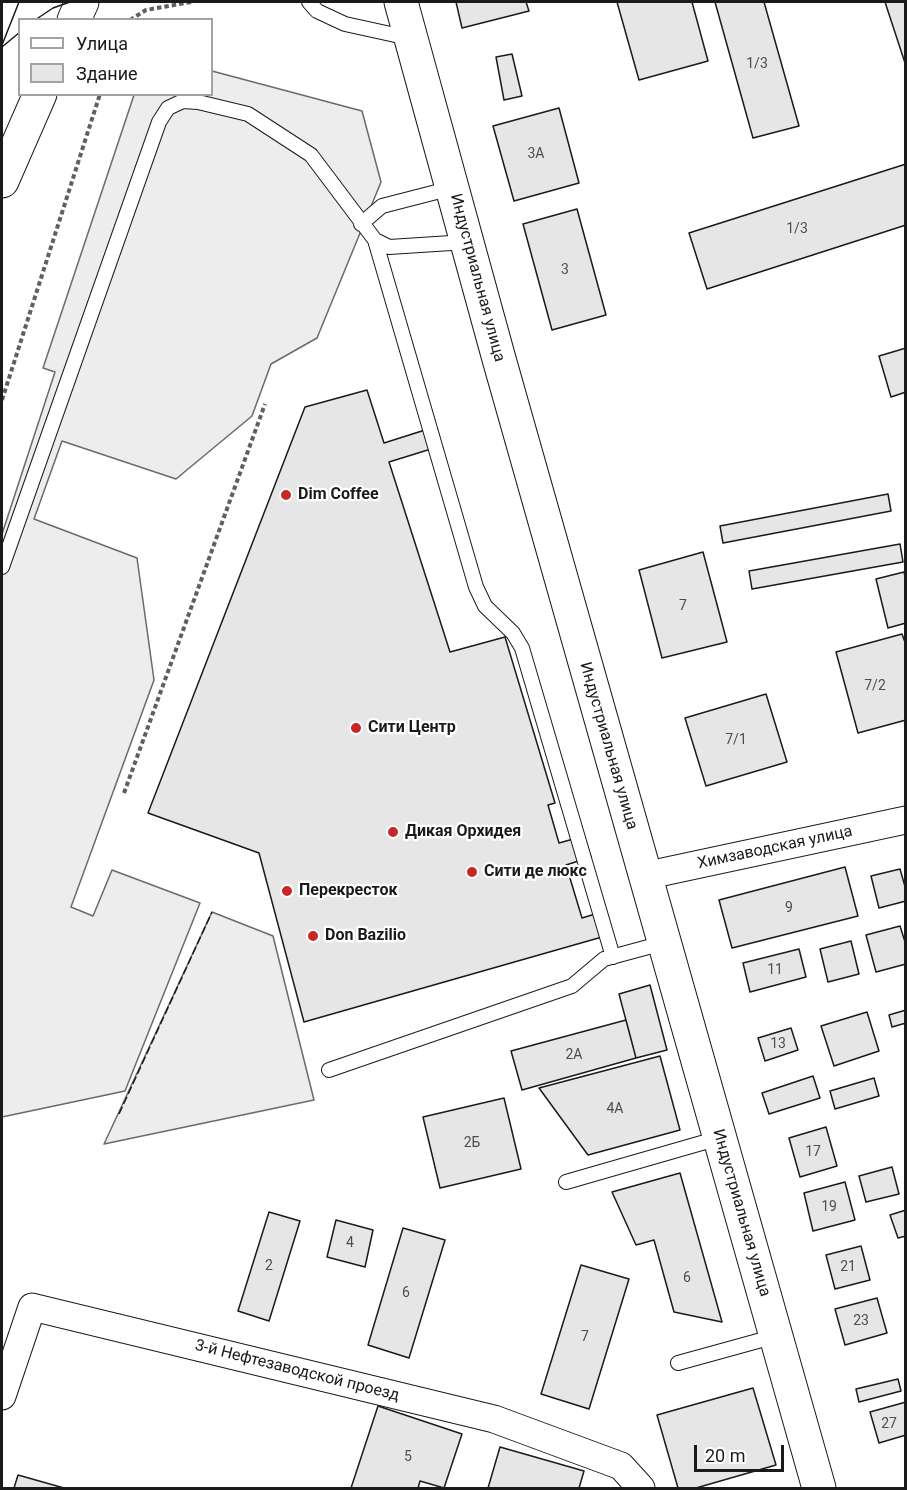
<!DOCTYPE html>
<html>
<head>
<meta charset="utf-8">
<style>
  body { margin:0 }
  #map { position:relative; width:907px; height:1490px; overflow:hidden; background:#fff; font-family:Roboto,sans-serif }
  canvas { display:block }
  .frame { position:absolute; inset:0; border:3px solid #1a1a1a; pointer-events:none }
  .legend { position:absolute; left:18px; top:18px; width:195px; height:78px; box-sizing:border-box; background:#fff; border:2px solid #a3a3a3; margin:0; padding:8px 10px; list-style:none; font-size:18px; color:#1a1a1a }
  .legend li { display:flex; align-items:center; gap:12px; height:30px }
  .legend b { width:30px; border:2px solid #a3a3a3 }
  .scale { position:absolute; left:694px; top:1445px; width:90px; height:27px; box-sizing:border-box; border:3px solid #1a1a1a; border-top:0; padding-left:8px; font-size:18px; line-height:21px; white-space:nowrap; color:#1a1a1a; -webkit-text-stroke:4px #fff; paint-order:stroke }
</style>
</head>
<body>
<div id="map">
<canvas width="907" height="1490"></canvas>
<div class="frame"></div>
<ul class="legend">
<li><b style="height:8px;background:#fff"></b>Улица</li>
<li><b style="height:16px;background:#e6e6e6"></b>Здание</li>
</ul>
<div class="scale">20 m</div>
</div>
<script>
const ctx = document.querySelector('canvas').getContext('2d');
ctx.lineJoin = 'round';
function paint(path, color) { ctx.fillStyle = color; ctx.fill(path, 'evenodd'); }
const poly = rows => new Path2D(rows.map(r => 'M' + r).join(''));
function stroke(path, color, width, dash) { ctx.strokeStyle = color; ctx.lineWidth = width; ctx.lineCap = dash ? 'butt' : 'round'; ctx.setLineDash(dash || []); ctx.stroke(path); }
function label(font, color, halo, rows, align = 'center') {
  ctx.font = font + ' Roboto,sans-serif'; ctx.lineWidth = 4.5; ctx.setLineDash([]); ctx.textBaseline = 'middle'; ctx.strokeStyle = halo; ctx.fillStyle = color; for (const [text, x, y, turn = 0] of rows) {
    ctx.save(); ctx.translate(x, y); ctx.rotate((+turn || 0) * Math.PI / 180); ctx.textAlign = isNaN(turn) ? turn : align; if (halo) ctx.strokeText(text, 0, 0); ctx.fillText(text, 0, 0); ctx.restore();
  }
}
const parking = poly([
  [212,71,362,111,381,182,317,338,271,364,252,416,176,479,62,441,34,519,137,558,154,680,71,907,93,916,112,870,200,903,125,1091,2,1117,2,534,55,372,43,368,134,95,212,94,212,71],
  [212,912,273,936,314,1100,104,1144,212,912]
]);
paint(parking, '#ededed');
stroke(parking, '#6a6a6a', 1.5);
const building = poly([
  [456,2,526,2,529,11,462,28,456,2],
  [617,2,692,2,708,61,639,80,617,2],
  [715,2,764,2,799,126,753,138,715,2],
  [885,2,906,2,906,66,885,2],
  [512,54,522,96,504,100,496,57,512,54],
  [559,108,579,183,514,201,493,126,559,108],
  [906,164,906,225,707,289,689,233,906,164],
  [577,209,606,315,552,330,523,224,577,209],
  [906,348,906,392,891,397,879,356,906,348],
  [367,390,384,443,425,430,431,449,389,462,450,652,505,637,555,803,548,805,559,843,584,836,591,857,566,865,582,918,595,914,602,937,304,1022,259,853,148,813,305,407,367,390],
  [888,494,891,511,723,543,720,526,888,494],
  [900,544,903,562,752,589,749,571,900,544],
  [703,552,727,642,662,658,639,570,703,552],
  [904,572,906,580,906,623,888,628,876,579,904,572],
  [902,634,906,645,906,720,858,733,836,652,902,634],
  [766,694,787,762,706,786,685,718,766,694],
  [845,867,858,916,732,948,719,900,845,867],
  [900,869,906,890,906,901,879,908,871,876,900,869],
  [900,926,906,945,906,964,876,972,866,935,900,926],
  [851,941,859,974,828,982,820,949,851,941],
  [799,949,806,977,750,992,743,963,799,949],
  [650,985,667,1050,636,1058,619,994,650,985],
  [906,1010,906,1023,892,1027,889,1015,906,1010],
  [867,1012,879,1051,834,1066,821,1026,867,1012],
  [626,1020,636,1058,522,1090,511,1051,626,1020],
  [791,1028,798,1050,765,1061,758,1038,791,1028],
  [660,1056,680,1130,588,1155,539,1088,660,1056],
  [813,1076,820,1098,769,1114,762,1093,813,1076],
  [874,1078,879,1096,835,1109,830,1091,874,1078],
  [504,1098,521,1169,440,1188,423,1117,504,1098],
  [826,1127,837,1166,800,1177,789,1138,826,1127],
  [892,1167,899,1194,866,1202,859,1176,892,1167],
  [680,1173,722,1322,674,1312,654,1240,636,1245,612,1192,680,1173],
  [845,1182,855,1220,813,1231,804,1193,845,1182],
  [906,1210,906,1236,898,1238,890,1215,906,1210],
  [269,1212,300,1221,269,1321,238,1311,269,1212],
  [336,1220,373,1230,365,1267,327,1257,336,1220],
  [403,1228,445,1240,409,1358,368,1345,403,1228],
  [861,1246,870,1280,835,1289,826,1255,861,1246],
  [581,1265,629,1279,589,1409,541,1394,581,1265],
  [877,1298,887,1333,845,1345,835,1309,877,1298],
  [898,1379,901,1391,859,1402,856,1389,898,1379],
  [753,1388,776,1465,696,1488,678,1488,657,1415,753,1388],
  [906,1402,906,1435,879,1443,870,1412,906,1402],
  [378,1406,462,1434,444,1488,420,1481,418,1488,351,1488,378,1406],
  [500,1447,584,1471,579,1488,488,1488,500,1447],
  [18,1475,64,1488,14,1488,18,1475]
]);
paint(building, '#e6e6e6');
stroke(building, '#1a1a1a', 1.5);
const lane = poly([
  [309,2,317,11,345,24,409,38],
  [361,224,382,206,452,188],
  [375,240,476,587,485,606,513,633,522,648,613,957],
  [2,567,159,122,168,108,183,101,198,102,248,114,311,155,375,240,389,247,467,242],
  [329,1070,572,986,604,959,663,943],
  [566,1182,719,1138],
  [678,1363,776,1336]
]);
const street = poly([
  [644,876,906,820],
  [2,1396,32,1307,494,1419,621,1466,641,1488]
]);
const secondary = poly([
  [401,2,499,359,819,1488]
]);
const primary = poly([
  [74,20,82,2],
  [2,181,40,94]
]);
stroke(lane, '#1a1a1a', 16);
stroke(street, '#1a1a1a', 29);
stroke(secondary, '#1a1a1a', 35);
stroke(primary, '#1a1a1a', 35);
stroke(poly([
  [130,20,146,10,191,2],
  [2,400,100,94],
  [124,793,265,404]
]), '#5f5f5f', 4, [4.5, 3]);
stroke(lane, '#fff', 14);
stroke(street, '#fff', 27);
stroke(secondary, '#fff', 33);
stroke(primary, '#fff', 33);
stroke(poly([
  [35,20,53,8,70,2],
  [2,45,19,2],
  [2,47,20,32]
]), '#1a1a1a', 1.5);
stroke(poly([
  [119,1114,212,912]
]), '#1a1a1a', 1.5, [8, 3]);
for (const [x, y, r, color] of [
  [286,495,6,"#c62828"],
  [356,728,6,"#c62828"],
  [393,832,6,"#c62828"],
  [472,872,6,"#c62828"],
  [287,891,6,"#c62828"],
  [313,936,6,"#c62828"]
]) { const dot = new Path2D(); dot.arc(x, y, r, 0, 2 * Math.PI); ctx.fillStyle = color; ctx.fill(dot); stroke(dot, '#fff', 2); }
label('14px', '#4d4d4d', null, [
  ["1/3",757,64],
  ["3А",536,154],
  ["1/3",797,229],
  ["3",565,270],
  ["7",683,606],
  ["7/2",875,686],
  ["7/1",736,740],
  ["9",789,908],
  ["11",775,970],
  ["13",778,1044],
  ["2А",574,1055],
  ["4А",615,1109],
  ["2Б",472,1143],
  ["17",813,1152],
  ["19",829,1207],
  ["4",350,1243],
  ["2",269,1266],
  ["21",848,1267],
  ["6",687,1278],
  ["6",406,1293],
  ["23",861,1321],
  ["7",585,1337],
  ["27",889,1424],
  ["5",408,1457]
]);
label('16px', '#1a1a1a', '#fff', [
  ["Индустриальная улица",477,278,75],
  ["Индустриальная улица",608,746,74],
  ["Химзаводская улица",775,848,-12],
  ["Индустриальная улица",741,1213,74],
  ["3-й Нефтезаводской проезд",297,1371,14]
]);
label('bold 16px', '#1a1a1a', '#fff', [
  ["Dim Coffee",298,495],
  ["Сити Центр",368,728],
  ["Дикая Орхидея",405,832],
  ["Сити де люкс",484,872],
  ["Перекресток",299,891],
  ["Don Bazilio",325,936]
], 'left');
</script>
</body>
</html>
